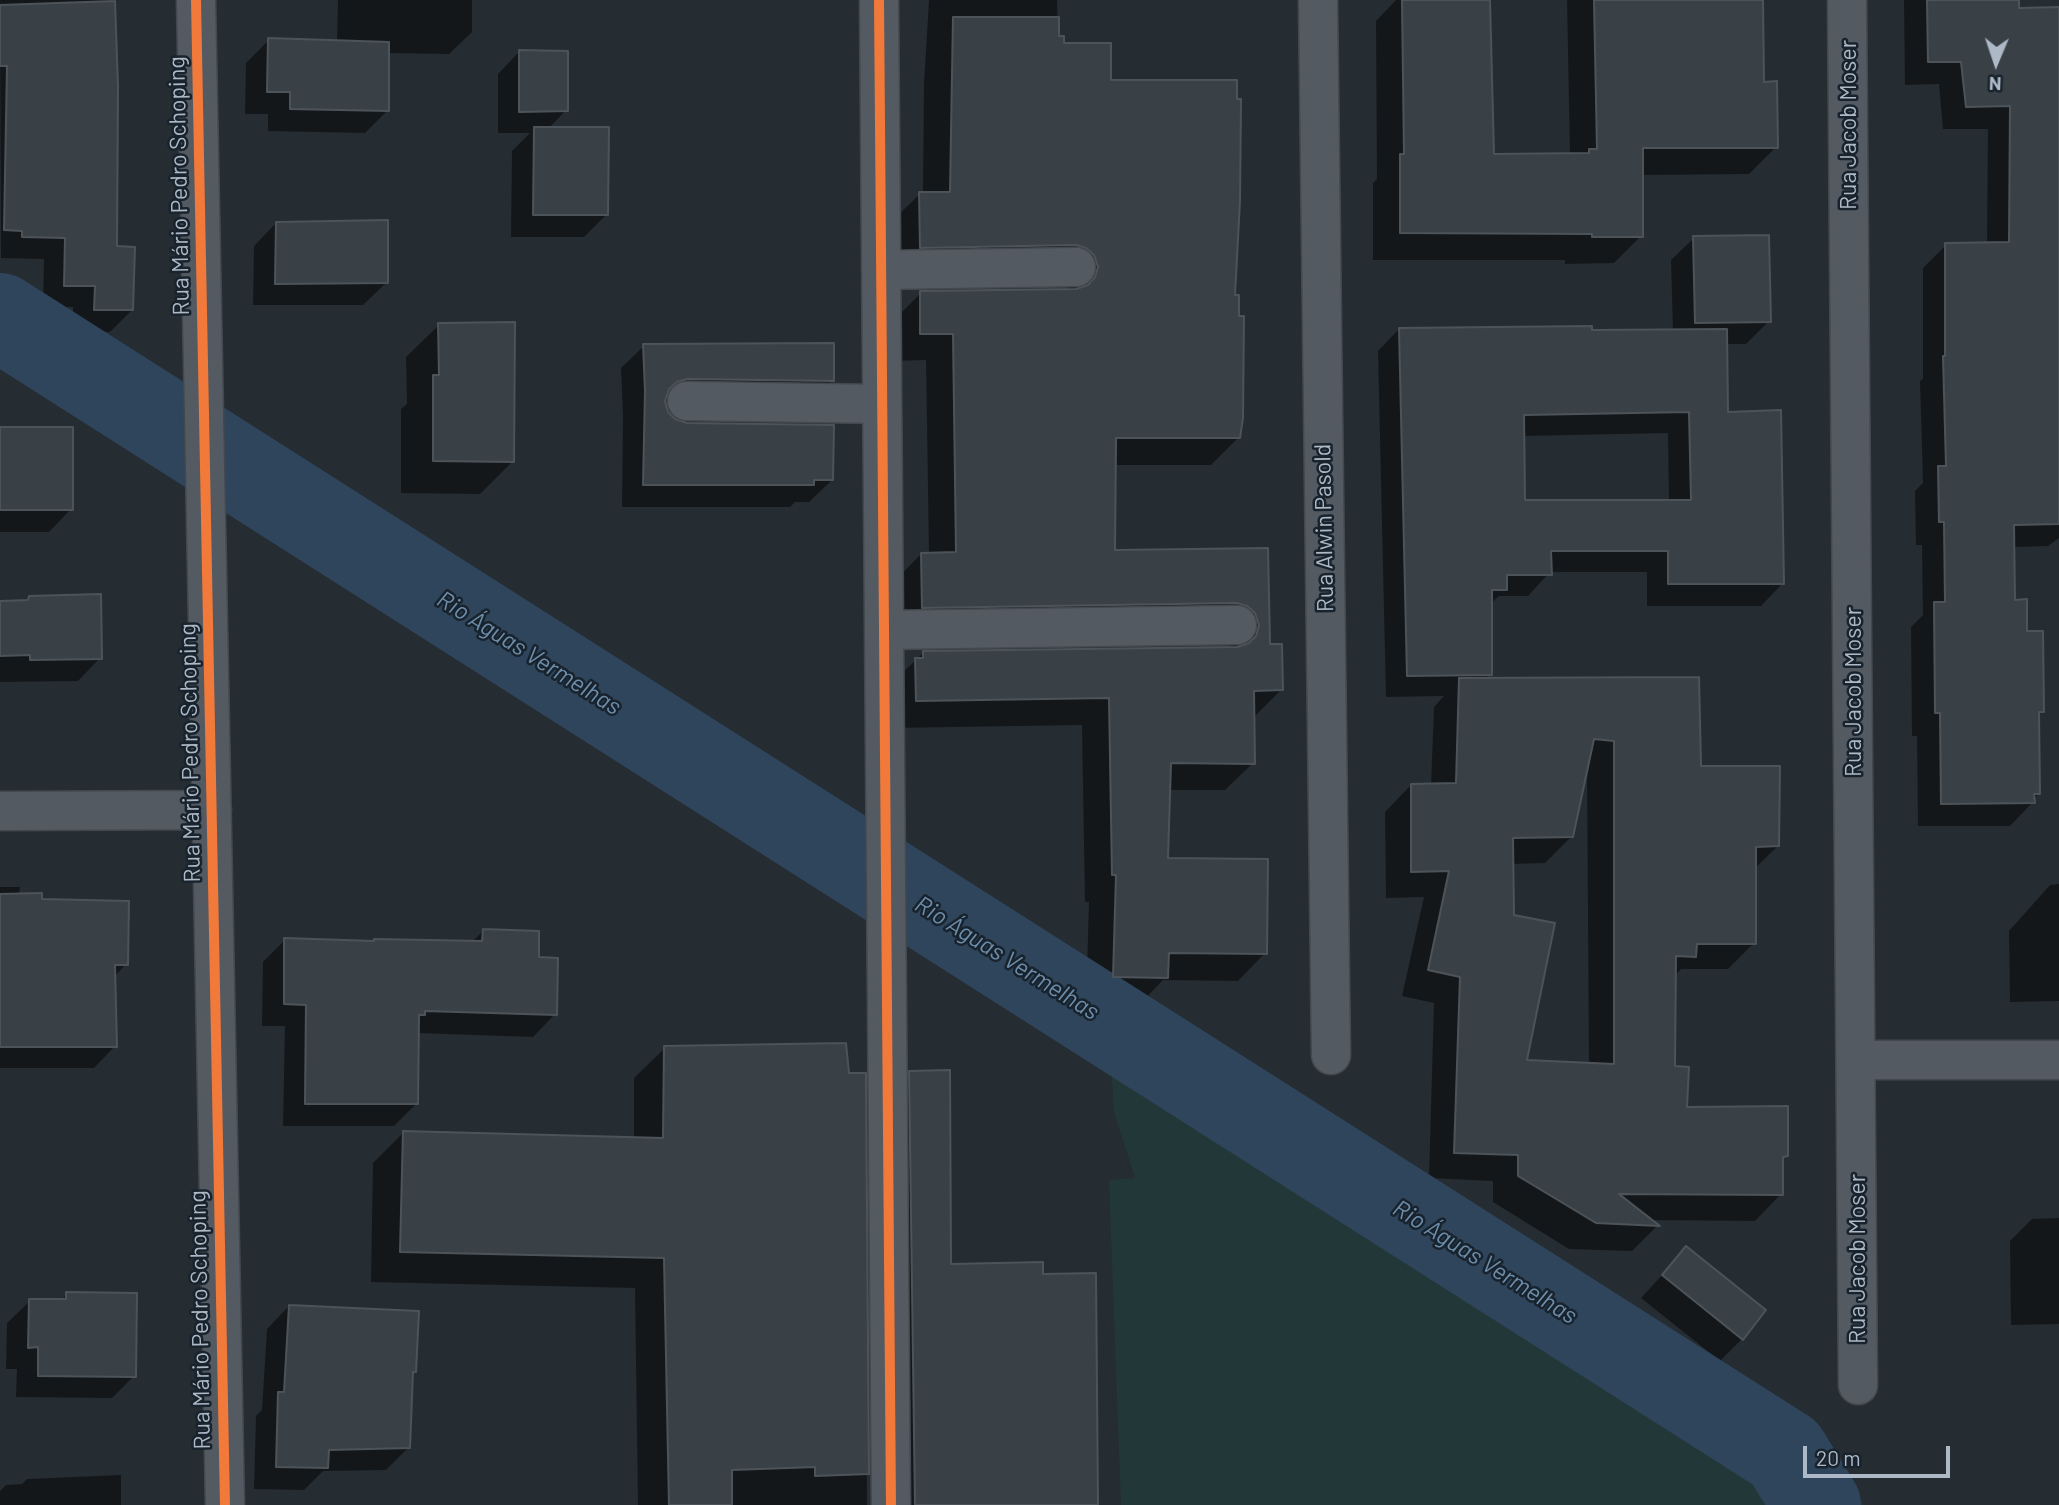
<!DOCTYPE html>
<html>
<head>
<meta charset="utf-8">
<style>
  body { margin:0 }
  #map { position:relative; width:2059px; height:1505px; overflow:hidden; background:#252c32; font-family:Barlow,sans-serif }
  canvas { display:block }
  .north { position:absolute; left:1961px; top:28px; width:70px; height:70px; -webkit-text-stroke:5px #18232d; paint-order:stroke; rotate:182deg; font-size:19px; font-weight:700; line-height:28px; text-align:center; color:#adb9c6 }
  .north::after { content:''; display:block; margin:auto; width:24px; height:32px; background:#adb9c6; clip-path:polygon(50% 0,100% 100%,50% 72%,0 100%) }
  .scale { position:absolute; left:1803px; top:1446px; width:147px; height:32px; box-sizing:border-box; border:4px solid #adb9c6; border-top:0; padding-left:9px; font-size:21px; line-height:24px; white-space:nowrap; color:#adb9c6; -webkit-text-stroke:5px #18232d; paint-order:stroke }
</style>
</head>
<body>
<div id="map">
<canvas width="2059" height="1505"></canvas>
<div class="north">N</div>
<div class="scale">20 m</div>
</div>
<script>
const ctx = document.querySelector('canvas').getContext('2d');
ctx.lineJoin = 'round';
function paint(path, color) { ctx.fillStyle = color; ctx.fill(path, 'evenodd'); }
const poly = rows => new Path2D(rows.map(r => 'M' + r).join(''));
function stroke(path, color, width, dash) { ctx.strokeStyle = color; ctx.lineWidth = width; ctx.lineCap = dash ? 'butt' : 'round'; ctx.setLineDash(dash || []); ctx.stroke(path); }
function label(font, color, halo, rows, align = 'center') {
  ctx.font = font + ' Barlow,sans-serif'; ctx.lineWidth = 5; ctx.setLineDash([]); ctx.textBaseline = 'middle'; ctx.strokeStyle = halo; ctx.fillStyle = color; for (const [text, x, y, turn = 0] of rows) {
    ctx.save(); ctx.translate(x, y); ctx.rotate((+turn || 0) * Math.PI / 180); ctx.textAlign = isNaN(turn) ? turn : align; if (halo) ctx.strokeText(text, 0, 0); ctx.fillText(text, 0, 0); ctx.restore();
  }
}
paint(poly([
  [1106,989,1847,1481,1864,1505,1121,1505,1109,1180,1135,1178,1114,1112]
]), '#223738');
paint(poly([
  [0,0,110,0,116,248,132,310,110,332,73,331,73,307,43,307,44,259,1,258],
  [338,0,472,0,472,32,449,54,388,53,387,111,365,133,268,131,268,114,245,114,246,63,269,40,337,40],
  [929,0,1057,0,1058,38,1063,45,1110,81,1233,297,1239,437,1211,465,1114,465,1114,552,1266,550,1268,646,1281,690,1253,718,1253,763,1225,790,1169,790,1166,859,1265,953,1238,981,1163,980,1139,1005,1086,1004,1089,902,1085,902,1082,725,889,728,888,687,923,653,1231,649,1229,642,895,634,894,582,921,554,929,554,926,360,893,361,893,321,921,293,1069,291,1067,283,893,274,892,221,920,194,923,194,924,84],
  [1396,0,1488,0,1492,155,1570,155,1567,0,1761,0,1762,83,1776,147,1749,174,1641,175,1641,236,1614,263,1565,264,1565,260,1373,260,1373,183,1377,179,1376,21],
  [1904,0,2017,0,2017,10,2059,9,2059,538,2048,546,2013,547,2013,602,2025,633,2042,711,2037,716,2039,794,2033,799,2033,802,2010,826,1918,826,1917,736,1912,736,1911,627,1923,615,1922,545,1916,545,1915,491,1923,483,1920,381,1923,379,1923,268,1946,245,1987,244,1988,129,1943,129,1939,84,1905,85],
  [520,51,566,110,548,129,607,214,584,237,511,237,512,151,530,133,498,133,498,74],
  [276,223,386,283,363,305,253,305,254,246],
  [1694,238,1769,321,1746,344,1725,344,1727,413,1782,584,1761,606,1647,606,1647,572,1550,572,1528,596,1499,596,1490,604,1490,674,1484,680,1700,768,1778,846,1754,869,1754,943,1728,969,1681,969,1674,977,1673,1068,1686,1109,1786,1155,1782,1160,1781,1194,1755,1221,1650,1220,1657,1226,1632,1251,1569,1249,1493,1202,1493,1181,1429,1178,1434,1003,1402,996,1424,897,1386,898,1385,812,1411,785,1431,785,1434,707,1444,696,1386,697,1378,351,1399,329,1673,331,1671,260],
  [1668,433,1669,502,1523,502,1522,436],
  [1587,766,1589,1064,1524,1061,1512,916,1512,864,1545,863,1572,836],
  [439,325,513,461,480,494,401,493,401,409,407,404,406,357],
  [644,346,832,381,810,403,663,401,667,413,674,421,832,480,809,502,795,502,790,507,622,507,623,415,621,368],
  [0,428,71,509,49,532,0,532],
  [29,598,100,658,78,681,0,682,0,602,25,602],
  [2059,884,2059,1001,2010,1002,2009,931,2050,885],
  [0,887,20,887,19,895,41,901,126,964,114,977,115,1046,94,1068,0,1068],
  [483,931,537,959,555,1014,533,1037,417,1033,416,1104,394,1126,283,1126,285,1026,262,1026,263,962,285,940,373,943,472,942],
  [665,1048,847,1075,864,1074,867,1505,638,1505,635,1288,371,1282,373,1163,404,1132,634,1139,634,1078],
  [910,1073,949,1266,1041,1276,1097,1505,883,1505,880,1104],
  [2059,1218,2059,1324,2011,1325,2010,1241,2032,1219],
  [1686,1249,1742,1339,1720,1361,1641,1298],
  [67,1294,134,1376,112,1398,16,1397,17,1369,6,1369,7,1323,30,1301,60,1301],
  [289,1306,414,1371,411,1374,408,1448,386,1470,323,1471,304,1490,254,1489,256,1416,262,1410,267,1329],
  [121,1475,121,1505,0,1505,0,1491,6,1485,22,1484,27,1479]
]), '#0007');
stroke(poly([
  [0,317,1785,1453,1817,1505]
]), '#2f455b', 88);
const building = poly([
  [1402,0,1490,0,1494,154,1589,153,1589,149,1597,149,1594,0,1763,0,1764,82,1777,81,1778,148,1643,148,1643,237,1592,237,1592,234,1400,233,1400,154,1404,154,1402,0],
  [1927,0,2019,0,2019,8,2059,7,2059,524,2014,525,2015,600,2027,599,2027,631,2043,631,2044,712,2039,712,2040,794,2034,794,2035,803,1941,804,1940,713,1935,713,1934,602,1945,602,1944,522,1939,522,1938,466,1946,466,1943,356,1945,356,1945,243,2009,242,2010,106,1966,107,1961,62,1928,62,1927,0],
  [115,1,118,86,117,246,135,247,133,310,94,310,95,286,64,286,65,238,22,237,22,231,4,230,7,66,0,66,0,5,115,1],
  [953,17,1059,17,1059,36,1064,36,1064,43,1111,43,1111,80,1237,80,1237,99,1241,99,1240,201,1235,295,1239,295,1239,316,1244,316,1243,418,1240,438,1116,438,1115,550,1268,548,1270,644,1282,644,1283,690,1254,691,1255,764,1171,763,1168,858,1268,859,1267,954,1169,953,1168,978,1113,977,1116,875,1112,875,1109,698,916,701,915,658,923,658,923,651,1237,647,1249,643,1256,636,1259,625,1255,613,1247,606,1237,603,922,608,921,553,956,552,953,334,920,334,920,291,1076,289,1088,285,1095,277,1098,267,1094,255,1086,248,1076,245,920,248,919,192,950,192,953,17],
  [268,38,389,42,389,111,290,109,290,92,267,92,268,38],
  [519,50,568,51,568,111,519,112,519,50],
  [534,127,609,127,608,215,533,215,534,127],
  [388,220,388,283,275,284,276,222,388,220],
  [1769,235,1771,322,1695,323,1693,236,1769,235],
  [515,322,514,462,433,461,433,375,439,375,438,323,515,322],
  [1592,326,1592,330,1727,329,1728,412,1781,410,1784,584,1668,584,1668,551,1551,551,1552,575,1507,575,1507,590,1492,590,1492,675,1407,676,1399,328,1592,326],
  [1689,412,1691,500,1525,500,1524,415,1689,412],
  [834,343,834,381,687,379,677,382,669,389,665,401,668,412,675,419,687,423,834,425,833,480,814,480,814,485,643,485,645,391,643,344,834,343],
  [0,427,73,427,73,510,0,510,0,427],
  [101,594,102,659,30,660,30,655,0,656,0,601,28,600,29,596,101,594],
  [1699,677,1701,766,1780,766,1779,846,1756,847,1756,944,1697,944,1696,957,1676,956,1675,1066,1689,1067,1687,1107,1788,1106,1788,1156,1783,1157,1783,1195,1619,1194,1660,1226,1596,1223,1518,1176,1518,1155,1454,1153,1460,977,1428,970,1449,871,1411,872,1411,784,1456,783,1459,678,1699,677],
  [1594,739,1614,741,1614,1064,1527,1060,1555,923,1514,915,1513,838,1573,837,1594,739],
  [42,893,42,899,129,901,128,965,115,965,117,1047,0,1047,0,894,42,893],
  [483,929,539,931,539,957,558,958,557,1015,425,1011,425,1015,419,1015,418,1104,305,1104,306,1005,284,1004,284,938,374,941,374,939,482,941,483,929],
  [846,1043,849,1073,866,1073,869,1474,815,1476,815,1467,732,1470,732,1505,669,1505,664,1258,400,1252,403,1131,663,1138,664,1046,846,1043],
  [950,1070,951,1264,1043,1262,1043,1274,1096,1273,1098,1505,915,1505,909,1071,950,1070],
  [1686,1246,1766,1310,1743,1340,1662,1275,1686,1246],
  [66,1292,137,1293,136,1377,38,1376,38,1347,28,1348,29,1299,66,1299,66,1292],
  [289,1305,419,1311,416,1372,413,1372,410,1448,329,1450,328,1468,276,1467,278,1392,284,1392,289,1305]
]);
paint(building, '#3a4146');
stroke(building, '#4c545a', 2);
const street = poly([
  [196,0,225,1505],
  [879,0,891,1505],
  [1318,0,1331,1055],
  [1847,0,1858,1385],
  [881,270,1076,267],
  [687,401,882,404],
  [884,630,1237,625],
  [0,811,212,810],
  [1856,1060,2059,1060]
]);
stroke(street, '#42484d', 41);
stroke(street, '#545a62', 38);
stroke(poly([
  [196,0,225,1505],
  [879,0,891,1505]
]), '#f17a3a', 10);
label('23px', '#adb9c6', '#18232d', [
  ["Rua Jacob Moser",1848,125,-90],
  ["Rua Mário Pedro Schoping",179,186,-91],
  ["Rua Alwin Pasold",1324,528,-91],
  ["Rua Jacob Moser",1853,692,-90],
  ["Rua Mário Pedro Schoping",190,753,-91],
  ["Rua Jacob Moser",1857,1259,-90],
  ["Rua Mário Pedro Schoping",200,1320,-91]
]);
label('italic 24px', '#6c8dab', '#18232d', [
  ["Rio Águas Vermelhas",529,653,32],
  ["Rio Águas Vermelhas",1007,958,32],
  ["Rio Águas Vermelhas",1485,1262,32]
]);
</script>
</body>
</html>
